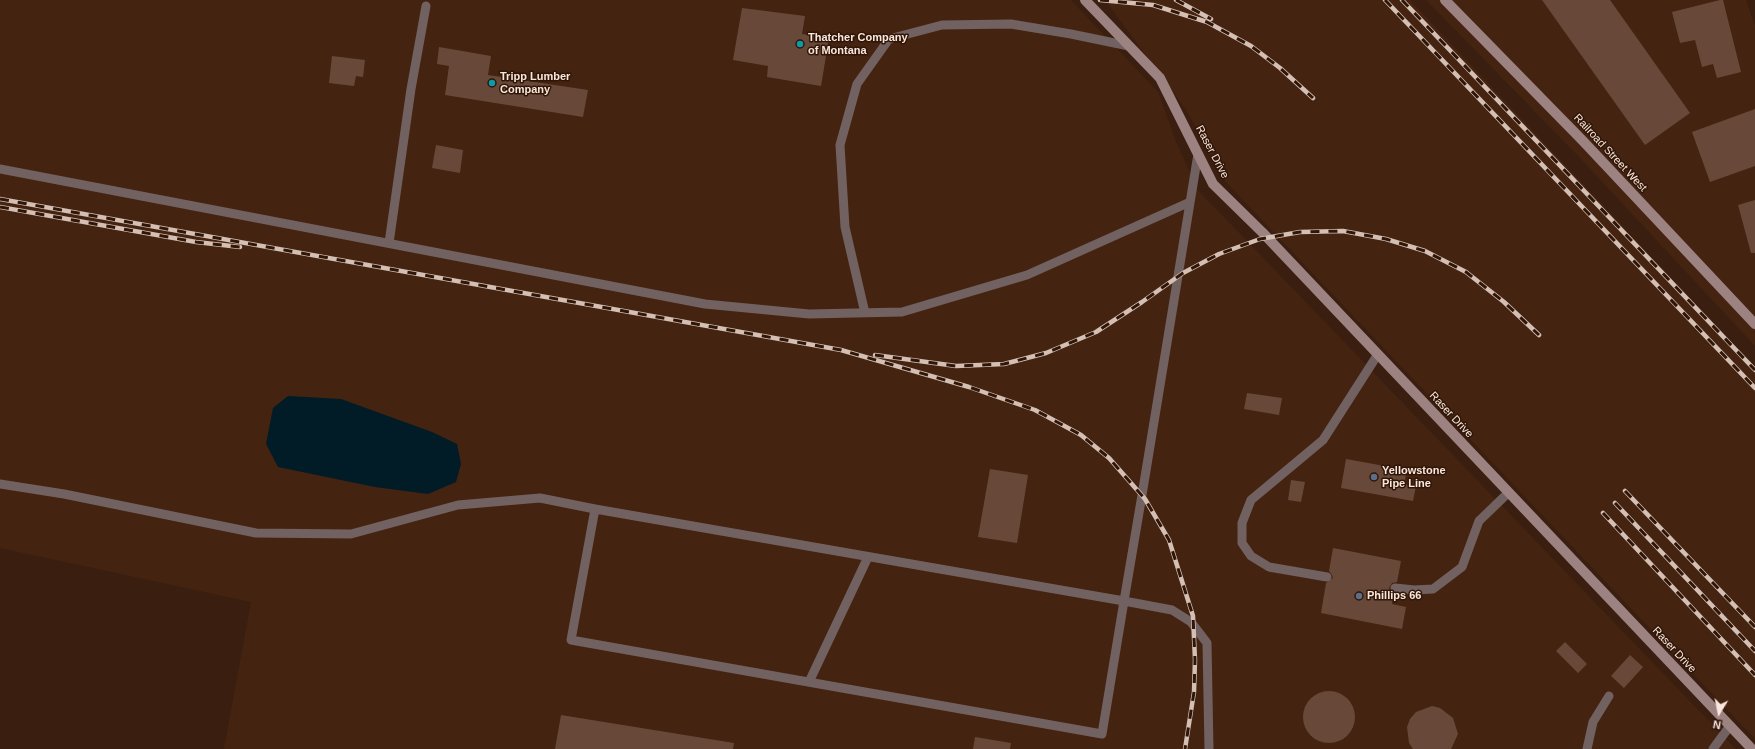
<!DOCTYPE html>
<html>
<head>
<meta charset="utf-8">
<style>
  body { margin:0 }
  #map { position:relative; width:1755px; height:749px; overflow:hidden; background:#3a1f10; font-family:Helvetica,sans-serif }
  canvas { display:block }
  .north { position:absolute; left:1699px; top:693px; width:40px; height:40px; -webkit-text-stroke:3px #301607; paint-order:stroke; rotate:190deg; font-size:11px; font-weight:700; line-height:16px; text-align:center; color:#f9e6dc }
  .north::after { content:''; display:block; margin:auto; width:14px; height:18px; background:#f9e6dc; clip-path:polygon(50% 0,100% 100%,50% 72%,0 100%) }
</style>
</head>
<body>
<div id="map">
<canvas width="1755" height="749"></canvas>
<div class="north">N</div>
</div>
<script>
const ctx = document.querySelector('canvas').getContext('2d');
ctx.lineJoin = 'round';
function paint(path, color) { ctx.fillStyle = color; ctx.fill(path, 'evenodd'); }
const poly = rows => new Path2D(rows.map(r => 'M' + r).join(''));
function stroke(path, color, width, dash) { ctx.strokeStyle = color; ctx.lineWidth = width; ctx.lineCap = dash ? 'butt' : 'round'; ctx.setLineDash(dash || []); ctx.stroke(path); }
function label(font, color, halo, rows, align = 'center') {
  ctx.font = font + ' Helvetica,sans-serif'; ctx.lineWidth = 3; ctx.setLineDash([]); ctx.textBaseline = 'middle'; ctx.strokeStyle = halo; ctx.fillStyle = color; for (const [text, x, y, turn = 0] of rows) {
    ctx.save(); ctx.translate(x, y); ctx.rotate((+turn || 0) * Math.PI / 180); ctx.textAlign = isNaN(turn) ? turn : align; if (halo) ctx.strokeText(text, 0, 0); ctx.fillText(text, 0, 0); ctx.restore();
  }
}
paint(poly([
  [0,0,1071,0,1158,92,1177,144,1198,190,1736,749,224,749,251,602,0,548],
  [1105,0,1410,0,1755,367,1755,739,1222,178,1187,111],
  [1426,0,1746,0,1755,26,1755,346,1580,158]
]), '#442310');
paint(poly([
  [288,396,341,399,432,432,457,444,461,464,456,482,428,494,375,487,278,467,266,444,273,408]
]), '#011c27');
paint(poly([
  [1542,0,1610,0,1690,113,1645,145],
  [1720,0,1723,0,1741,72,1717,78,1713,64,1702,67,1695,40,1680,43,1672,12],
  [742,8,805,16,802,34,829,38,821,86,767,77,768,66,733,60],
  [439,47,491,56,488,75,588,90,583,117,445,95,449,66,437,64],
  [332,56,365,60,363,77,356,76,354,86,329,83],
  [1755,109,1755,166,1710,182,1692,132],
  [436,145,463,150,460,173,432,168],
  [1755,200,1755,253,1751,253,1738,205],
  [1247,393,1282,398,1279,415,1244,409],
  [1346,459,1407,470,1404,484,1416,486,1413,501,1341,488],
  [990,469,1028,475,1017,543,978,537],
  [1291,480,1305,482,1301,502,1288,500],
  [1333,548,1401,561,1397,582,1392,583,1389,588,1391,593,1394,594,1392,604,1406,607,1402,629,1321,613,1326,583,1333,578,1332,575,1329,571],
  [1565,642,1587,664,1578,673,1556,651],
  [1630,655,1643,667,1624,688,1611,676],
  '1303 717a26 26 0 1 1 52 0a26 26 0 1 1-52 0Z',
  [1432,706,1440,708,1453,718,1458,734,1451,749,1413,749,1409,743,1407,727,1410,719,1416,712],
  [561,715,734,743,733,749,555,749],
  [975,737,1011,743,1010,749,973,749]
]), '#684939');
stroke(poly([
  [1198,154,1178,276,1142,495,1124,601,1102,734,571,640,595,509,1124,601,1172,610,1191,622,1207,643,1209,749],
  [0,169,705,304,809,314,902,312,1027,275,1190,202],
  [389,243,411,89,426,6],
  [865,313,845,227,840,145,857,84,889,39,942,25,1011,24,1071,34,1129,46],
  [0,484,64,494,256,533,351,534,458,505,540,498,595,509],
  [1327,577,1269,567,1251,556,1242,543,1242,523,1251,500,1323,440,1378,354],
  [1395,588,1414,590,1433,589,1462,567,1479,521,1508,493],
  [809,682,868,557],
  [1587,749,1593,722,1609,696],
  [1713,749,1729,727]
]), '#726161', 9);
stroke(poly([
  [1085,0,1160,78,1213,184,1262,232,1752,749],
  [1445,0,1583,141,1755,324]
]), '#9d8282', 10);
const rail = poly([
  [1100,0,1153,5,1207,22,1251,46,1280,68,1313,98],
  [1176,0,1211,19],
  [1385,0,1755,388],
  [1402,0,1755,370],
  [0,199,841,350,969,387,1035,410,1081,435,1109,458,1145,499,1169,540,1193,616,1195,660,1194,692,1185,749],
  [0,207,196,242,240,247],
  [875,355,956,366,1004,364,1046,353,1096,332,1142,302,1183,273,1219,254,1260,239,1300,232,1343,231,1386,239,1425,251,1466,272,1504,302,1539,335],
  [1625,491,1755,627],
  [1615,503,1755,651],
  [1603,513,1755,675]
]);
stroke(rail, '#d4bfb4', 4.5);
stroke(rail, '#301607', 3, [9]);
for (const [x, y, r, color] of [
  [800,44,4,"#0f9aa8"],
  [492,83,4,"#0f9aa8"],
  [1374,477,4,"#5c6f8a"],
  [1359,596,4,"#5c6f8a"]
]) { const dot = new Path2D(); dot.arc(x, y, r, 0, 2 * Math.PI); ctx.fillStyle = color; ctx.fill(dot); stroke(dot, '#301607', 1.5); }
label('bold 11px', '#f9e6dc', '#301607', [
  ["Thatcher Company",808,38],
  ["of Montana",808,51],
  ["Tripp Lumber",500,77],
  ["Company",500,90],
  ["Yellowstone",1382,471],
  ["Pipe Line",1382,484],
  ["Phillips 66",1367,596]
], 'left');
label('11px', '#f9e6dc', '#301607', [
  ["Raser Drive",1212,152,62],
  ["Railroad Street West",1610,153,47],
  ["Raser Drive",1451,415,47],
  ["Raser Drive",1674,650,47]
]);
</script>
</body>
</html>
